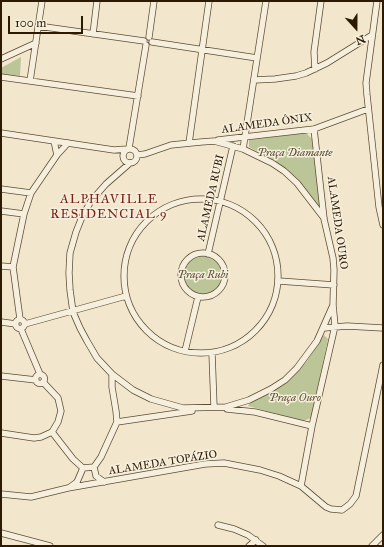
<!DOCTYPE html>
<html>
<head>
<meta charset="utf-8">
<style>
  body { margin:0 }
  #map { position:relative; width:384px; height:547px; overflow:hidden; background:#f2e7cc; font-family:"IM FELL Great Primer",serif }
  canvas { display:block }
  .frame { position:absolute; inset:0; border:2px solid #2d1a03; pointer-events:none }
  .north { position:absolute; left:336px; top:8px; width:40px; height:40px; -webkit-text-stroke:3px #f7efde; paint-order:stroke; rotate:159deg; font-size:11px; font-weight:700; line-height:16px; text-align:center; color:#2d1a03 }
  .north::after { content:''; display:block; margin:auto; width:14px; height:18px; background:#2d1a03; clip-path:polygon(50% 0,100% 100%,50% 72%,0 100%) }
  .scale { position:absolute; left:8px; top:16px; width:75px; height:18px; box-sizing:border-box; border:2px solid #2d1a03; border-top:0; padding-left:5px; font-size:12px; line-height:14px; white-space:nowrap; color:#2d1a03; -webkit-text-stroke:3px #f7efde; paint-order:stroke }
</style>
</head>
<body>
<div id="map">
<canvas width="384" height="547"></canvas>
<div class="frame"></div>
<div class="north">N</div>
<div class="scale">100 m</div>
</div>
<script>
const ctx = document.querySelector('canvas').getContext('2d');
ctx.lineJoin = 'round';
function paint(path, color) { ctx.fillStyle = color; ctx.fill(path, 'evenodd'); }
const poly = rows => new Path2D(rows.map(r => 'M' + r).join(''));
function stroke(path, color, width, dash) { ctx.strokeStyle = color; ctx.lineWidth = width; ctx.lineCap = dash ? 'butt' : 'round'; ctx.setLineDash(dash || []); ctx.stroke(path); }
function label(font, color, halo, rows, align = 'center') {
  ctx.font = font + ' "IM FELL Great Primer",serif'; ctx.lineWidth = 3; ctx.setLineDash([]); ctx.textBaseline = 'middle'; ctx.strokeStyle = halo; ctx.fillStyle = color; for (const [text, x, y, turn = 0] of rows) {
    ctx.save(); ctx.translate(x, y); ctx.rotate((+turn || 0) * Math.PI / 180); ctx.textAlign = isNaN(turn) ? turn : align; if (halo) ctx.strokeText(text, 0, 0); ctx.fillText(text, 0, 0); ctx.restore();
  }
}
paint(poly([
  [21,57,20,76,1,74,1,68],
  [306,133,312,139,321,211,299,182,287,170,268,157,249,147,249,140],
  '181 275a21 21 0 1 1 42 0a21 21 0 1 1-42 0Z',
  [324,335,328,339,311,418,303,421,248,406,251,401,292,377,307,361]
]), '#bbc597');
const minor = poly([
  [377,1,366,83,367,95,379,207,383,225],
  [38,26,144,41],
  [93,34,97,1],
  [149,37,154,1],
  [152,42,257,58],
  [1,59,36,43],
  [315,69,314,52,321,1],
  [1,77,138,96],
  [254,80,275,79,296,76,306,73,327,63,372,35],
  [30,81,42,1],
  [1,133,114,150,127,149],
  [218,140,314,129,368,109],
  [54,141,57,155],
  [189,143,209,1],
  [129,148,146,45],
  '123 156a7 7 0 1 1 14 0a7 7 0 1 1-14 0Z',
  [243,149,266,1],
  [137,155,145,154,171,145,201,142,214,141,243,149,272,163,284,171,297,183,324,218],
  [130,163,106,184,91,201,82,217,76,232,70,253,69,273,70,290,73,312,80,328,87,341,97,358,112,374,133,390,151,399,183,408,226,407,249,400,271,389,285,380,297,368,317,341,333,305],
  [1,189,31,193],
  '124 276a77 77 0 1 1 154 0a77 77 0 1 1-154 0Z',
  [1,211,24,214],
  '181 275a22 22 0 1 1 44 0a22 22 0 1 1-44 0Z',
  [208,254,233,146],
  [1,266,13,267],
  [279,281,334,285],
  [20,319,13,267,24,214,31,193,57,155,68,143],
  '15.5 324a4.5 4.5 0 1 1 9 0a4.5 4.5 0 1 1-9 0Z',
  [1,322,16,324],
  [25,324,126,296],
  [324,328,347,326,383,328],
  [21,329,40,374],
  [185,351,198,297],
  [212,353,214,407],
  '35.5 379a4.5 4.5 0 1 1 9 0a4.5 4.5 0 1 1-9 0Z',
  [1,376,36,380],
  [227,409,255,412,312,426],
  [117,422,192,411],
  [52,432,73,459,83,468],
  [1,433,34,438,41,437,52,432,58,422,61,411,58,398,43,382],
  [94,467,96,476,104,482],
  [301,486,312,426,335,326,333,305,334,270,333,258,324,219,314,129],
  [70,487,77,482,83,468,94,467,101,457,117,422,116,411,112,387,112,374],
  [1,494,31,497,68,488,205,464,224,463,260,470,279,476,301,486,326,507,331,509,342,510,350,504,356,496,383,365],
  [218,525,234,529,248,535,263,546],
  [1,533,50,546],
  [249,546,256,540],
  [372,546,383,535]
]);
stroke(minor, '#5e4d35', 7);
stroke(minor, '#f7efde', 5.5);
label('11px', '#2d1a03', '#f7efde', [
  ["ALAMEDA ÔNIX",267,124,-8],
  ["ALAMEDA RUBI",211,198,-77],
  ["ALAMEDA OURO",337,223,82],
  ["ALAMEDA TOPÁZIO",163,463,-9]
]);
label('italic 11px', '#584d2f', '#f7efde', [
  ["Praça Diamante",295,153],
  ["Praça Rubi",203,275],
  ["Praça Ouro",295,398]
]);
ctx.letterSpacing = '1px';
label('13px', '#7a1f14', '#f7efde', [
  ["ALPHAVILLE",109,200],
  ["RESIDENCIAL 9",109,215]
]);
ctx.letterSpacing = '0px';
</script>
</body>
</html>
